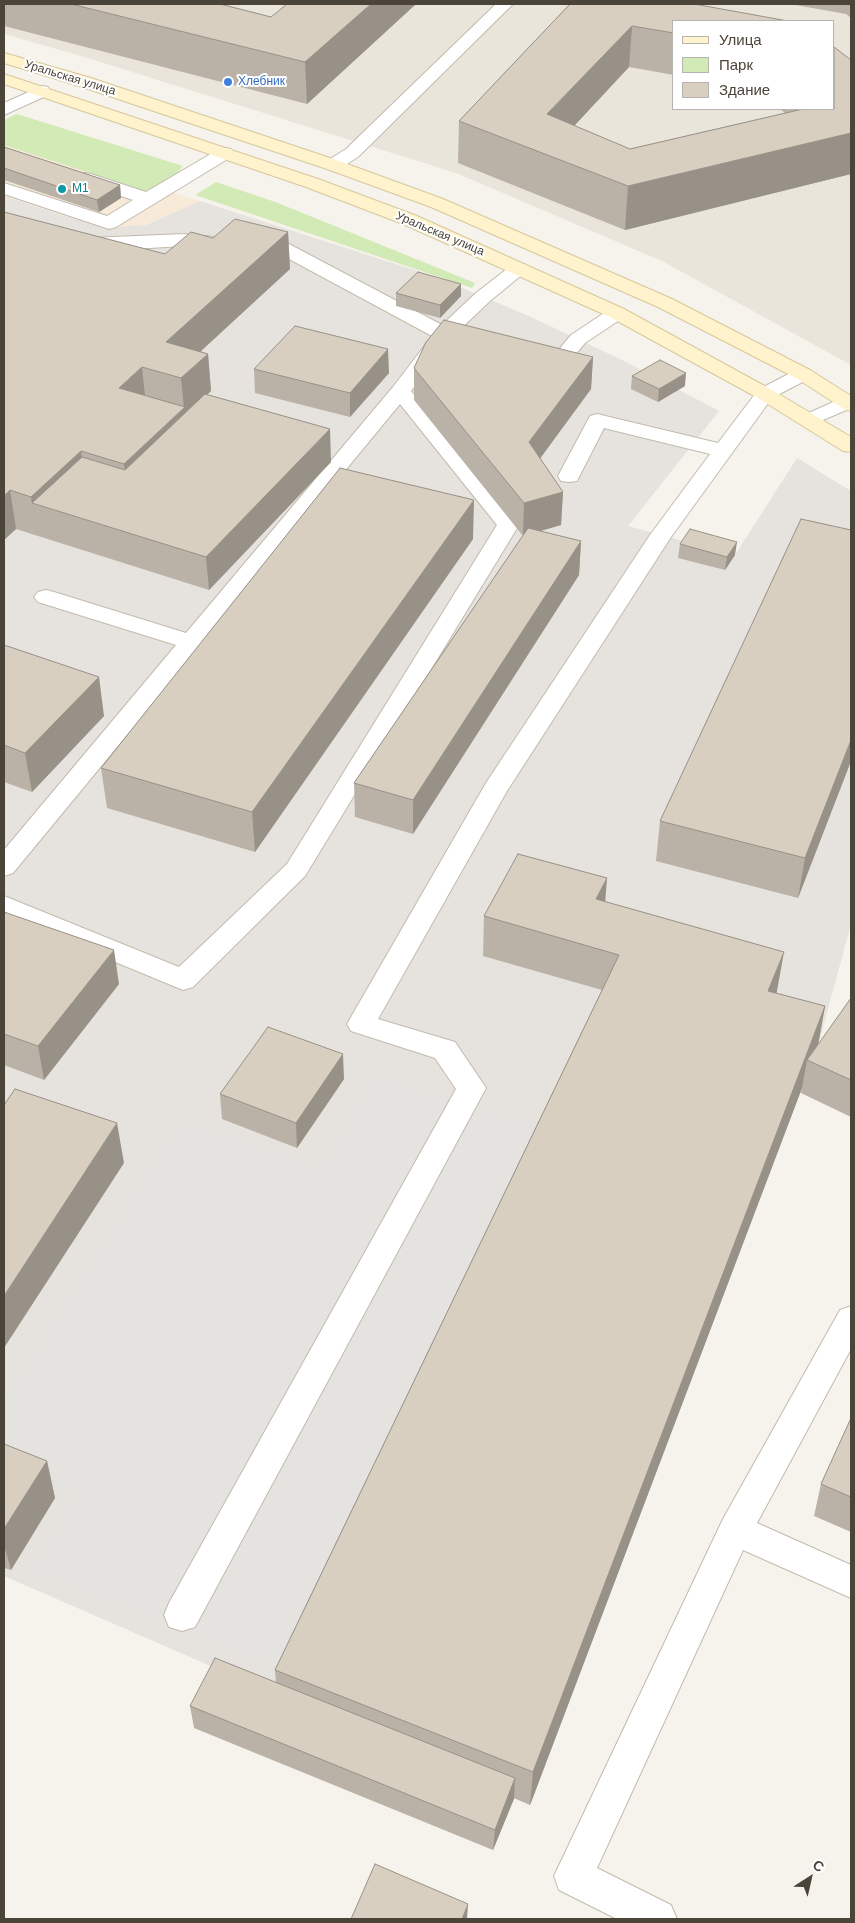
<!DOCTYPE html>
<html>
<head>
<meta charset="utf-8">
<style>
  body { margin:0 }
  #map { position:relative; width:855px; height:1923px; overflow:hidden; background:#f6f3ec; font-family:Helvetica,sans-serif }
  canvas { display:block }
  .frame { position:absolute; inset:0; border:5px solid #4b4439; pointer-events:none }
  .legend { position:absolute; left:672px; top:20px; width:162px; height:90px; box-sizing:border-box; background:#fff; border:1px solid #b7b4b0; margin:0; padding:6px 9px; list-style:none; font-size:15px; color:#4b4439 }
  .legend li { display:flex; align-items:center; gap:10px; height:25px }
  .legend b { width:25px; border:1px solid #b7b4b0 }
  .north { position:absolute; left:785px; top:1853px; width:50px; height:50px; -webkit-text-stroke:4px #fff; paint-order:stroke; rotate:35deg; font-size:14px; font-weight:700; line-height:20px; text-align:center; color:#4b4439 }
  .north::after { content:''; display:block; margin:auto; width:18px; height:22px; background:#4b4439; clip-path:polygon(50% 0,100% 100%,50% 72%,0 100%) }
</style>
</head>
<body>
<div id="map">
<canvas width="855" height="1923"></canvas>
<div class="frame"></div>
<ul class="legend">
<li><b style="height:6px;background:#fff3cd"></b>Улица</li>
<li><b style="height:14px;background:#d2eab5"></b>Парк</li>
<li><b style="height:14px;background:#d8cfc1"></b>Здание</li>
</ul>
<div class="north">С</div>
</div>
<script>
const ctx = document.querySelector('canvas').getContext('2d');
ctx.lineJoin = 'round';
function paint(path, color) { ctx.fillStyle = color; ctx.fill(path, 'evenodd'); }
const poly = rows => new Path2D(rows.map(r => 'M' + r).join(''));
function stroke(path, color, width, dash) { ctx.strokeStyle = color; ctx.lineWidth = width; ctx.lineCap = dash ? 'butt' : 'round'; ctx.setLineDash(dash || []); ctx.stroke(path); }
function label(font, color, halo, rows, align = 'center') {
  ctx.font = font + ' Helvetica,sans-serif'; ctx.lineWidth = 4; ctx.setLineDash([]); ctx.textBaseline = 'middle'; ctx.strokeStyle = halo; ctx.fillStyle = color; for (const [text, x, y, turn = 0] of rows) {
    ctx.save(); ctx.translate(x, y); ctx.rotate((+turn || 0) * Math.PI / 180); ctx.textAlign = isNaN(turn) ? turn : align; if (halo) ctx.strokeText(text, 0, 0); ctx.fillText(text, 0, 0); ctx.restore();
  }
}
paint(poly([
  [4,4,851,4,851,365,662,261,456,173,81,56,4,34],
  [674,21,834,21,834,109,674,109]
]), '#eae5da');
paint(poly([
  [4,145,145,191,158,188,200,201,146,225,114,227,74,219,4,196]
]), '#f7ead8');
paint(poly([
  [4,196,74,219,114,227,146,225,200,201,436,277,522,313,578,339,628,363,719,411,628,526,735,555,797,458,851,491,851,924,818,1046,530,1805,279,1705,222,1671,4,1576]
]), '#e6e2dd');
paint(poly([
  [17,114,183,166,170,181,158,188,145,191,4,145,4,120],
  [216,182,278,203,475,283,472,288,195,195]
]), '#d2eab5');
paint(poly([
  [373,1075,544,1128,286,1671,30,1571,74,1495,4,1469,4,1399,179,1120,322,1166]
]), '#e5e3e0');
const lane = poly([
  [496,4,513,4,358,157,339,169,333,170,327,169,324,165,327,161,346,149,496,4],
  [42,86,48,87,50,91,48,95,4,115,4,103,42,86],
  [225,148,231,149,234,153,231,157,116,227,109,229,4,194,4,183,107,216,133,200,79,182,76,178,79,174,85,173,91,174,146,192,219,149,225,148],
  [184,234,289,244,442,325,476,293,512,265,519,263,526,265,529,269,490,301,451,338,411,391,519,525,305,876,193,987,183,990,4,916,4,896,179,967,287,864,497,525,400,404,13,873,4,876,4,850,176,645,38,602,34,597,38,592,46,590,54,592,186,633,393,387,432,336,278,253,184,246,96,251,83,248,81,244,83,240,90,238,184,234],
  [617,307,624,309,627,313,624,317,585,343,563,370,556,372,549,370,532,365,529,361,532,357,539,355,552,358,571,335,610,309,617,307],
  [803,368,810,370,813,374,810,378,772,398,671,537,507,791,378,1019,455,1042,486,1088,195,1627,182,1631,169,1627,164,1615,169,1603,456,1089,435,1058,351,1031,347,1024,486,783,650,535,710,454,604,428,577,481,569,482,561,481,558,476,590,416,597,414,718,443,758,390,796,370,803,368],
  [851,394,851,408,809,426,802,424,799,420,802,416,851,394],
  [851,1306,851,1349,757,1523,851,1565,851,1598,743,1550,597,1868,671,1905,677,1919,617,1919,559,1890,554,1876,723,1519,840,1310,851,1306]
]);
const secondary = poly([
  [4,53,91,78,339,161,443,199,672,299,810,370,851,396,851,411,844,409,796,378,658,307,431,207,327,169,79,86,4,63,4,53],
  [4,74,318,179,417,216,624,309,772,390,851,437,851,452,843,451,758,398,610,317,403,224,306,187,4,84,4,74]
]);
stroke(lane, '#c2bbae', 2);
stroke(secondary, '#d6c79b', 2);
paint(lane, '#fff');
paint(secondary, '#fff3cd');
paint(poly([
  [4,4,220,4,271,17,416,4,307,104,4,26],
  [570,4,674,21,674,75,629,67,574,126,630,149,785,113,780,109,834,109,851,60,851,174,625,230,458,163,459,121],
  [790,4,851,4,851,18,846,14],
  [4,147,120,185,121,198,99,212,4,180],
  [4,212,165,254,213,238,288,232,290,269,200,351,208,354,211,391,207,395,331,462,209,590,16,529,4,540],
  [461,284,461,296,440,318,396,306,396,293],
  [593,357,591,389,540,458,563,492,561,525,540,531,581,541,579,575,413,834,355,817,354,783,523,536,414,400,414,368],
  [254,369,389,373,350,417,255,393],
  [632,376,685,386,658,402,631,389],
  [473,539,255,852,107,808,101,768],
  [680,544,735,555,725,570,678,558],
  [4,645,104,716,32,792,4,782],
  [851,761,798,898,656,861,660,821],
  [605,902,777,991,777,993,825,1006,818,1045,851,998,851,1117,801,1093,802,1088,530,1805,514,1798,493,1850,194,1728,190,1706,276,1682,275,1670,602,990,483,956,484,916],
  [4,912,119,984,44,1080,4,1065],
  [344,1079,297,1148,222,1119,220,1094],
  [851,1418,851,1532,814,1516,821,1484],
  [4,1444,47,1461,55,1498,11,1570,4,1568]
]), '#bab2a6');
paint(poly([
  [371,4,416,4,307,104,305,62],
  [632,26,629,67,547,155,547,114],
  [851,133,851,174,625,230,628,186],
  [120,185,121,198,99,212,97,200],
  [288,232,290,269,174,376,166,342],
  [461,284,461,296,440,318,440,305],
  [388,349,389,373,350,417,350,393],
  [208,354,211,391,186,414,129,503,124,464,184,408,181,378],
  [593,357,591,389,528,475,529,442],
  [142,367,146,405,119,388],
  [686,373,685,386,658,402,659,389],
  [330,429,331,462,209,590,206,557],
  [81,451,86,490,32,503,37,536,31,497],
  [10,490,16,529,4,540,4,496],
  [563,492,561,525,523,536,524,503],
  [474,500,473,539,255,852,252,812],
  [581,541,579,575,413,834,413,800],
  [737,542,735,555,725,570,727,557],
  [99,677,104,716,32,792,25,753],
  [851,740,851,761,798,898,805,858],
  [607,878,604,917,596,899],
  [114,950,119,984,44,1080,38,1046],
  [784,952,777,991,762,1030,768,991],
  [825,1006,818,1046,807,1060,802,1088,530,1805,533,1772],
  [343,1054,344,1079,297,1148,296,1123],
  [117,1123,124,1163,4,1348,4,1296],
  [47,1461,55,1498,11,1570,4,1545,4,1529],
  [515,1778,514,1799,493,1850,495,1830],
  [468,1904,467,1919,462,1919]
]), '#979187');
const building = poly([
  [71,4,220,4,271,17,287,4,371,4,305,62,71,4],
  [570,4,694,4,788,21,674,21,674,33,632,26,547,114,630,149,803,109,834,109,834,47,851,60,851,133,628,186,459,121,570,4],
  [4,147,120,185,97,200,4,168,4,147],
  [4,212,165,254,191,232,213,238,235,219,288,232,166,342,208,354,181,378,142,367,119,388,185,407,124,464,81,451,31,497,10,490,4,496,4,212],
  [418,272,461,284,440,305,396,293,418,272],
  [444,320,593,357,529,442,563,492,524,503,414,368,426,342,444,320],
  [295,326,388,349,350,393,254,369,295,326],
  [660,360,686,373,659,389,632,376,660,360],
  [205,394,330,429,206,557,32,503,82,457,125,470,205,394],
  [340,468,474,500,252,812,101,768,340,468],
  [801,519,851,530,851,740,805,858,660,821,801,519],
  [528,528,581,541,413,800,354,783,528,528],
  [690,529,737,542,727,557,680,544,690,529],
  [4,645,99,677,25,753,4,745,4,645],
  [518,854,607,878,596,899,784,952,768,991,825,1006,533,1772,275,1670,619,955,484,916,518,854],
  [4,912,114,950,38,1046,4,1034,4,912],
  [851,998,851,1080,807,1060,851,998],
  [268,1027,343,1054,296,1123,220,1094,268,1027],
  [15,1089,117,1123,4,1296,4,1105,15,1089],
  [851,1418,851,1497,821,1484,851,1418],
  [4,1444,47,1461,4,1529,4,1444],
  [215,1658,515,1778,495,1830,190,1706,215,1658],
  [375,1864,468,1904,462,1919,351,1919,375,1864]
]);
paint(building, '#d8cfc1');
stroke(building, '#979187', 1);
for (const [x, y, r, color] of [
  [228,82,5,"#3f7fe0"],
  [62,189,5,"#0f9aa8"]
]) { const dot = new Path2D(); dot.arc(x, y, r, 0, 2 * Math.PI); ctx.fillStyle = color; ctx.fill(dot); stroke(dot, '#fff', 2); }
label('12px', '#4b4439', '#fff', [
  ["Уральская улица",70,78,17],
  ["Уральская улица",440,234,23]
]);
label('12px', '#366cbe', '#fff', [
  ["Хлебник",238,82]
], 'left');
label('12px', '#0d838f', '#fff', [
  ["М1",72,189]
], 'left');
</script>
</body>
</html>
